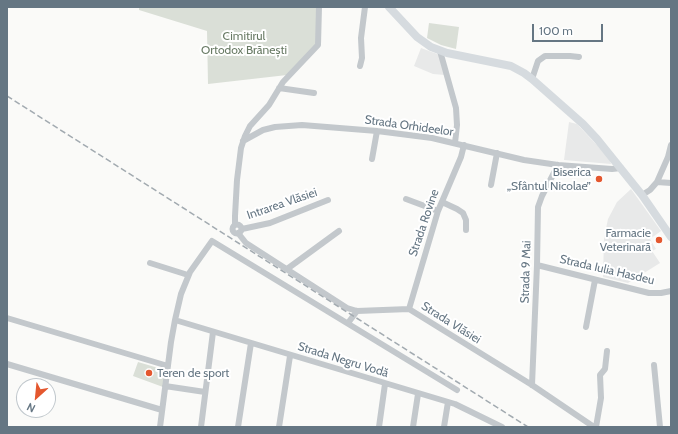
<!DOCTYPE html>
<html>
<head>
<meta charset="utf-8">
<style>
  body { margin:0 }
  #map { position:relative; width:678px; height:434px; overflow:hidden; background:#fafaf8; font-family:Cabin,sans-serif }
  canvas { display:block }
  .frame { position:absolute; inset:0; border:8px solid #657683; pointer-events:none }
  .north { position:absolute; left:16px; top:378px; width:40px; height:40px; box-sizing:border-box; background:#fff; border:1px solid #c1c8cd; border-radius:50%; rotate:207deg; font-size:11px; font-weight:700; line-height:16px; text-align:center; color:#657683 }
  .north::after { content:''; display:block; margin:auto; width:14px; height:18px; background:#e4572e; clip-path:polygon(50% 0,100% 100%,50% 72%,0 100%) }
  .scale { position:absolute; left:532px; top:24px; width:71px; height:18px; box-sizing:border-box; border:2px solid #657683; border-top:0; padding-left:5px; font-size:12px; line-height:14px; white-space:nowrap; color:#657683; -webkit-text-stroke:3px #fff; paint-order:stroke }
</style>
</head>
<body>
<div id="map">
<canvas width="678" height="434"></canvas>
<div class="frame"></div>
<div class="north">N</div>
<div class="scale">100 m</div>
</div>
<script>
const ctx = document.querySelector('canvas').getContext('2d');
ctx.lineJoin = 'round';
function paint(path, color) { ctx.fillStyle = color; ctx.fill(path, 'evenodd'); }
const poly = rows => new Path2D(rows.map(r => 'M' + r).join(''));
function stroke(path, color, width, dash) { ctx.strokeStyle = color; ctx.lineWidth = width; ctx.lineCap = dash ? 'butt' : 'round'; ctx.setLineDash(dash || []); ctx.stroke(path); }
function label(font, color, halo, rows, align = 'center') {
  ctx.font = font + ' Cabin,sans-serif'; ctx.lineWidth = 4; ctx.setLineDash([]); ctx.textBaseline = 'middle'; ctx.strokeStyle = halo; ctx.fillStyle = color; for (const [text, x, y, turn = 0] of rows) {
    ctx.save(); ctx.translate(x, y); ctx.rotate((+turn || 0) * Math.PI / 180); ctx.textAlign = isNaN(turn) ? turn : align; if (halo) ctx.strokeText(text, 0, 0); ctx.fillText(text, 0, 0); ctx.restore();
  }
}
paint(poly([
  [421,48,440,55,445,75,433,74,414,66],
  [569,122,577,124,610,159,611,164,564,160],
  [631,189,661,231,650,239,656,249,652,251,660,263,628,283,603,277,604,238,608,219,617,202]
]), '#e8e9e9');
paint(poly([
  [139,7,318,7,317,44,287,75,208,84,207,31,139,10],
  [429,23,459,27,456,49,441,45,427,38],
  [138,362,165,370,163,387,133,376]
]), '#dadfd7');
stroke(poly([
  [440,51,456,108,457,125,455,143],
  [360,66,362,58,361,38,365,7],
  [532,79,538,61,545,56,570,56,579,57],
  [279,88,314,93],
  [243,141,263,130,275,127,302,125,377,131,432,138,524,160,558,165,612,169,621,168],
  [372,159,377,131],
  [657,182,671,183],
  [491,185,497,153],
  [642,195,650,190,657,182,668,157,671,145],
  [406,199,438,211],
  [442,202,457,209,463,213,466,220,466,230],
  [235,224,235,216,237,180,241,148,245,136,250,126,269,105,283,82,318,45,319,7],
  '232.5 229a4.5 4.5 0 1 1 9 0a4.5 4.5 0 1 1-9 0Z',
  [242,229,270,223,328,200],
  [238,233,246,243,347,308,357,311,409,309,532,385,594,427],
  [150,263,188,275],
  [537,265,649,293,661,293,671,291],
  [287,269,339,231],
  [409,309,438,211,461,157,464,145],
  [7,318,168,366],
  [175,320,455,404,502,427],
  [348,323,357,311],
  [586,327,595,280],
  [7,364,162,410],
  [654,365,660,427],
  [532,385,537,265,538,207,542,196,558,165],
  [165,386,205,392],
  [160,427,171,342,175,320,181,294,190,272,212,241,457,390],
  [201,427,213,332],
  [238,427,251,343],
  [279,427,290,356],
  [379,427,385,384],
  [413,427,418,394],
  [444,427,448,402],
  [596,427,601,398,600,375,605,369,607,351]
]), '#c3c8cc', 6);
stroke(poly([
  [389,7,417,37,431,47,447,53,511,66,524,73,532,79,583,124,597,139,642,195,671,237]
]), '#d6dbdf', 8);
stroke(poly([
  [7,96,528,427]
]), '#a2aab0', 1.5, [6, 3]);
for (const [x, y, r, color] of [
  [599,179,4,"#e4572e"],
  [659,240,4,"#e4572e"],
  [149,373,4,"#e4572e"]
]) { const dot = new Path2D(); dot.arc(x, y, r, 0, 2 * Math.PI); ctx.fillStyle = color; ctx.fill(dot); stroke(dot, '#fff', 1.5); }
label('12px', '#687a64', '#fff', [
  ["Cimitirul",244,36],
  ["Ortodox Brănești",244,50]
]);
label('12px', '#657683', '#fff', [
  ["Strada Orhideelor",409,126,8],
  ["Intrarea Vlăsiei",282,204,-19],
  ["Strada Rovine",424,223,-71],
  ["Strada Iulia Hasdeu",607,270,13],
  ["Strada 9 Mai",526,272,-88],
  ["Strada Vlăsiei",451,323,32],
  ["Strada Negru Vodă",343,360,17]
]);
label('12px', '#657683', '#fff', [
  ["Biserica",591,172],
  ["„Sfântul Nicolae”",591,186],
  ["Farmacie",651,233],
  ["Veterinară",651,247],
  ["Teren de sport",157,373,"left"]
], 'right');
</script>
</body>
</html>
